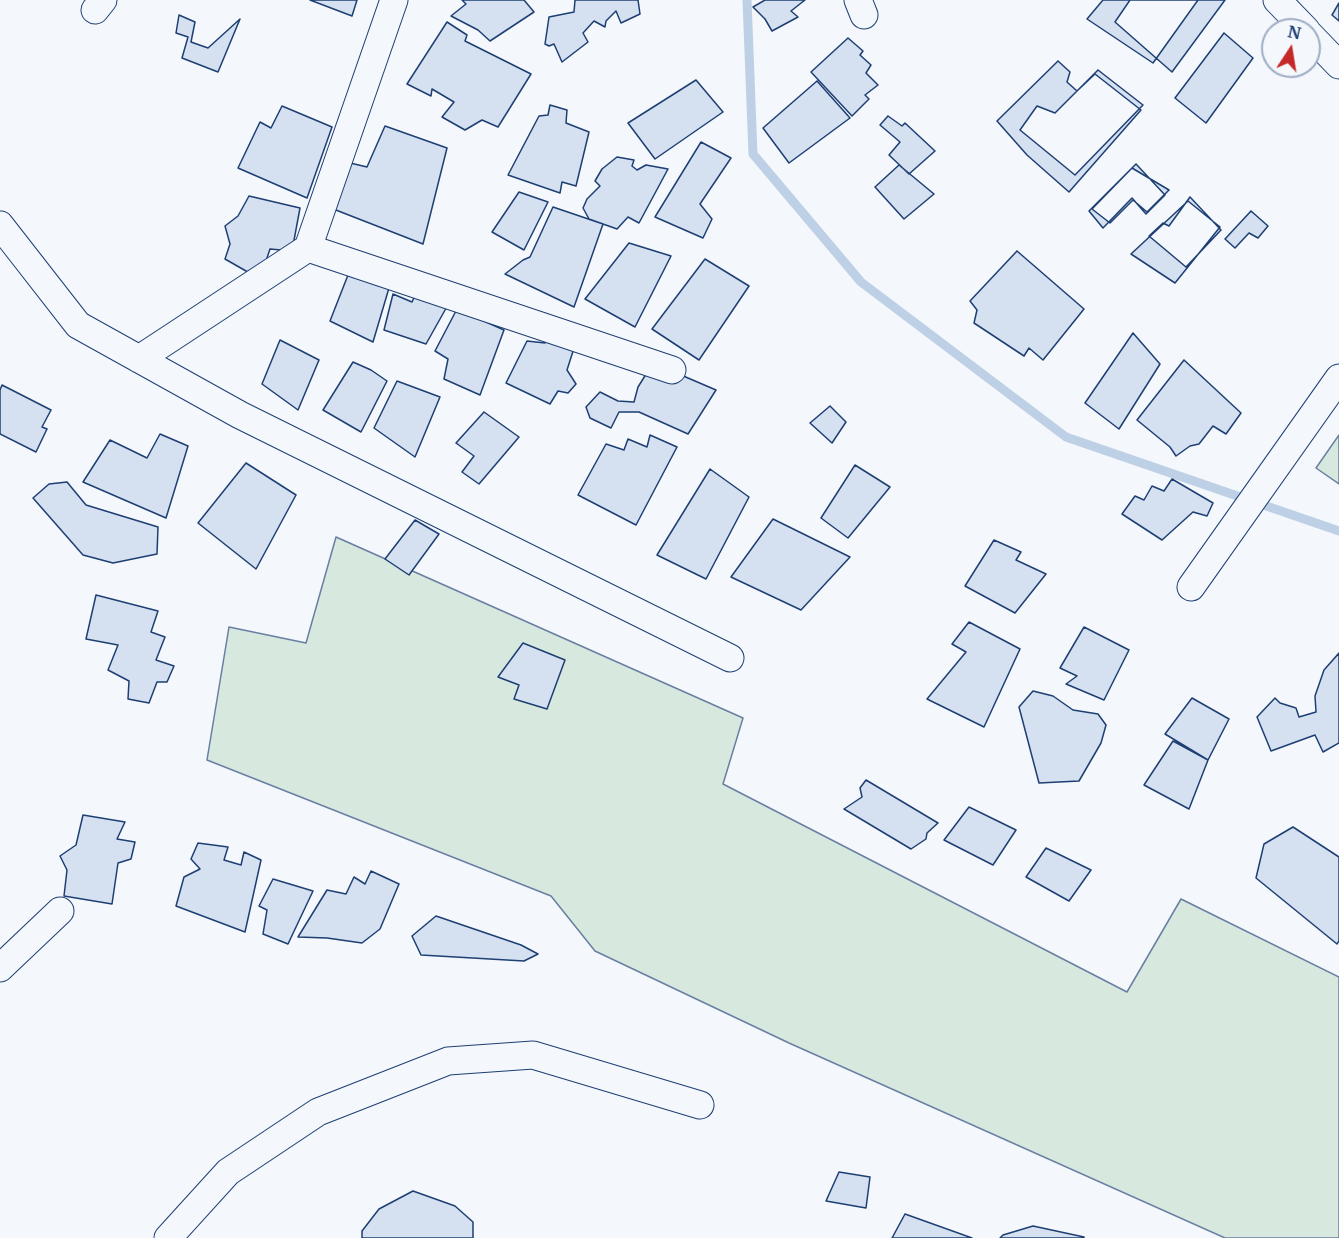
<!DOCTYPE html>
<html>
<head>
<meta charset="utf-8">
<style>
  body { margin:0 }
  #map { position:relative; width:1339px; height:1238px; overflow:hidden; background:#f4f7fb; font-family:Merriweather,serif }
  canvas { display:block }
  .north { position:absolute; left:1261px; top:18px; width:60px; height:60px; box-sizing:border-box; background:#f4f7fb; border:2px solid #9eadc5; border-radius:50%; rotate:12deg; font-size:16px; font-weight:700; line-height:24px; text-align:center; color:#1d3f73 }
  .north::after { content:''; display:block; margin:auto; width:21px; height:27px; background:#c62828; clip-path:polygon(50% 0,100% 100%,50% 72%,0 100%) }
</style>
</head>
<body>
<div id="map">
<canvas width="1339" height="1238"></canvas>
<div class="north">N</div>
</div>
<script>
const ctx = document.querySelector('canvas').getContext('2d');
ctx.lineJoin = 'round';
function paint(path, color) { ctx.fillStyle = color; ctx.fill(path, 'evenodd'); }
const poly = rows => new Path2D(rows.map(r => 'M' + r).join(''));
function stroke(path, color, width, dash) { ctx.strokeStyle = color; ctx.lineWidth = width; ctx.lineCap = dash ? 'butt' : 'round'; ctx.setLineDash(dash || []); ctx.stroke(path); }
const green = poly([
  [1339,435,1339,484,1316,468,1339,435],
  [336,537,743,718,723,784,1127,992,1181,899,1339,977,1339,1238,1225,1238,789,1043,595,951,551,896,207,760,229,627,306,643,336,537]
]);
paint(green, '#d7e8df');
stroke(green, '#687fa3', 1.5);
stroke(poly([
  [747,0,753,154,861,282,1066,437,1339,531]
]), '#bed0e5', 9);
const building = poly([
  [310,0,357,0,352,16,310,0],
  [462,0,524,0,534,12,490,41,478,30,451,16,466,4,462,0],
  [575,0,638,0,640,14,621,23,616,11,606,21,605,27,594,21,583,33,588,42,562,62,554,44,549,46,545,44,549,17,574,12,575,0],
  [765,0,805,0,791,11,798,17,772,31,765,19,753,7,765,0],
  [1103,0,1198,0,1153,63,1087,19,1103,0],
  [1130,0,1225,0,1172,72,1115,22,1130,0],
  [1339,3,1339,21,1332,15,1339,3],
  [179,15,195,22,191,42,208,48,240,19,218,72,182,58,188,37,176,33,179,15],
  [447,22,467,35,465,41,531,74,498,127,482,120,465,130,442,117,454,102,432,89,431,96,407,84,447,22],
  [1224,33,1253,58,1206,123,1175,98,1224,33],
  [848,38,863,51,860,55,871,65,866,73,878,85,865,95,869,99,852,116,811,72,848,38],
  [1058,61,1070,72,1067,82,1077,91,1095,74,1141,110,1069,192,1027,155,997,121,1058,61],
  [1098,70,1143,105,1075,175,1020,130,1037,106,1055,113,1098,70],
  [696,80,723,112,655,159,628,123,696,80],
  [817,81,850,118,789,163,763,128,817,81],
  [550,105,567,110,566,123,589,132,576,186,562,182,560,193,508,175,539,116,548,115,550,105],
  [282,106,332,127,307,198,238,168,260,122,271,128,282,106],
  [888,116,902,126,905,123,935,151,909,174,889,155,900,142,880,125,888,116],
  [385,126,447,148,423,244,323,205,346,162,367,167,385,126],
  [701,142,731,158,700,204,712,219,703,238,655,217,701,142],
  [617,157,634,160,632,166,637,170,646,165,668,169,639,223,628,217,617,229,589,219,583,208,587,199,600,186,595,181,602,169,617,157],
  [1136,164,1165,195,1146,214,1132,198,1103,228,1089,211,1136,164],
  [899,165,934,194,904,219,875,187,899,165],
  [1132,168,1169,190,1147,212,1133,200,1110,223,1092,209,1132,168],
  [519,192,548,202,524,250,492,232,519,192],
  [249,196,300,208,292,251,270,249,260,279,225,259,230,244,225,226,238,216,249,196],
  [1190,197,1221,230,1186,267,1149,236,1163,223,1169,226,1190,197],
  [1188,201,1220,227,1175,283,1131,254,1188,201],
  [553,207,603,224,574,307,505,274,523,260,530,257,553,207],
  [1251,211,1268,226,1258,238,1249,233,1235,248,1225,239,1251,211],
  [629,243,671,256,635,327,585,299,629,243],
  [1017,251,1084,309,1043,360,1029,348,1024,356,974,323,977,310,970,301,1017,251],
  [705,259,749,286,699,360,652,329,705,259],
  [348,275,389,288,373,342,330,321,348,275],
  [417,291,449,303,426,344,384,330,393,294,412,302,417,291],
  [457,309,504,330,480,395,444,379,448,359,435,351,457,309],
  [551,329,575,345,567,370,576,384,568,393,558,391,550,404,506,383,527,341,545,343,551,329],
  [1133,333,1160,364,1119,429,1085,403,1133,333],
  [280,340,319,360,298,410,262,384,280,340],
  [1184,360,1241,413,1226,434,1213,426,1199,444,1190,446,1176,456,1170,447,1137,420,1184,360],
  [353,362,371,370,387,381,361,432,323,410,353,362],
  [653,363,716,390,688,434,639,412,619,412,611,428,590,418,586,407,600,392,618,401,634,402,638,387,653,363],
  [397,381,440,397,415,457,374,428,397,381],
  [2,385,51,410,42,427,47,429,36,452,0,434,0,390,2,385],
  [830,406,846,422,832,443,810,423,830,406],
  [484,412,519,437,479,484,462,472,474,456,456,443,484,412],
  [160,434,188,446,166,518,83,482,110,440,147,458,160,434],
  [650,435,677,447,636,525,578,495,606,444,624,450,628,439,647,447,650,435],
  [246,463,296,495,256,569,198,523,246,463],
  [855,465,890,487,848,538,821,518,855,465],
  [710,469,749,497,706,579,657,555,710,469],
  [1172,479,1213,503,1207,516,1193,512,1162,540,1122,514,1135,496,1144,500,1152,486,1164,491,1172,479],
  [67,482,86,505,158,527,157,554,113,563,83,555,33,498,49,484,67,482],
  [773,519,850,557,801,610,731,577,773,519],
  [415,520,439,534,409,575,385,559,415,520],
  [994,540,1021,552,1016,560,1046,574,1015,613,965,586,994,540],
  [96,595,158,611,151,632,165,637,156,660,174,666,167,682,157,682,149,703,128,699,129,681,108,670,118,645,86,639,96,595],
  [969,622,1020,649,984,727,927,699,966,652,952,644,969,622],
  [1084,627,1129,650,1104,700,1066,684,1077,676,1060,668,1084,627],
  [523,643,565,660,547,709,514,699,519,685,498,677,523,643],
  [1339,653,1339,743,1323,752,1315,735,1271,751,1257,717,1275,698,1280,703,1296,708,1299,717,1316,712,1315,696,1324,670,1339,653],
  [1033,691,1053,696,1073,710,1098,714,1106,725,1101,743,1079,781,1039,783,1019,707,1033,691],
  [1192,698,1229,719,1208,760,1165,734,1192,698],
  [1173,741,1208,760,1189,809,1144,785,1173,741],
  [866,780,938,823,927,833,926,839,911,849,844,809,862,797,860,788,866,780],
  [969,807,1016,830,993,865,944,840,969,807],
  [83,815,125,822,117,839,135,842,131,859,118,863,112,904,64,896,67,870,60,856,76,845,83,815],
  [1293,827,1339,857,1339,941,1337,944,1256,878,1264,844,1293,827],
  [198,843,228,847,224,860,241,865,244,852,261,860,245,932,176,906,184,877,200,869,191,859,198,843],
  [1046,848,1091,870,1069,901,1026,877,1046,848],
  [371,871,399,884,380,929,362,943,327,938,298,937,327,890,346,894,354,877,365,884,371,871],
  [273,879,313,891,288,944,263,934,267,910,259,906,273,879],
  [436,916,521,945,538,954,524,961,421,955,412,936,436,916],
  [839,1172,870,1177,866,1208,826,1201,839,1172],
  [413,1191,455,1206,473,1222,473,1238,362,1238,362,1231,379,1209,413,1191],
  [905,1214,972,1238,892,1238,905,1214],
  [1033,1226,1084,1237,1084,1238,1000,1238,1003,1235,1033,1226]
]);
paint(building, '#d5e0f0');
stroke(building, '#1d3f73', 1.5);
const street = poly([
  [858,0,864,15],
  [1277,0,1306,30],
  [95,10,103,0],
  [1309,34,1339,65],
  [0,225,78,325,240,415,730,658],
  [308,248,672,370],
  [139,359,308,248,394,0],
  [1191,587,1339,378],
  [0,968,60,911],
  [168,1238,228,1172,318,1112,448,1061,533,1055,700,1105]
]);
stroke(street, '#1d3f73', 29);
stroke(street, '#f4f7fb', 27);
</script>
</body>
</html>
